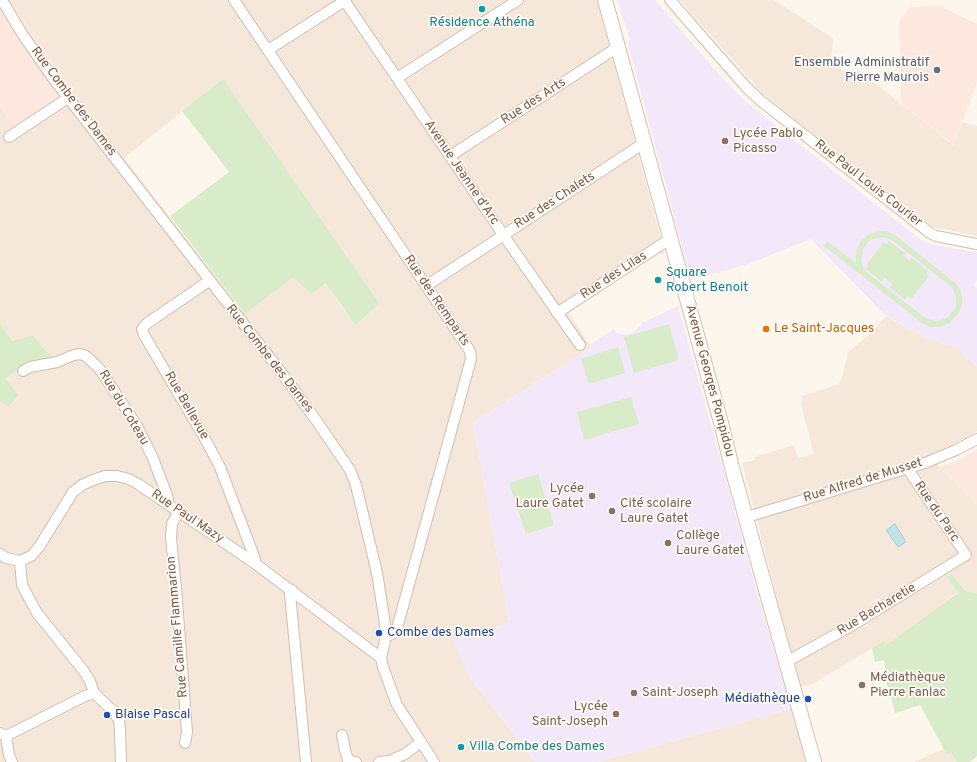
<!DOCTYPE html>
<html>
<head>
<meta charset="utf-8">
<style>
  body { margin:0 }
  canvas { display:block; background:#fdf6ec }
</style>
</head>
<body>
<canvas width="977" height="762"></canvas>
<script>
const ctx = document.querySelector('canvas').getContext('2d');
ctx.lineJoin = 'round';
function paint(path, color) { ctx.fillStyle = color; ctx.fill(path, 'evenodd'); }
const poly = rows => new Path2D(rows.map(r => 'M' + r).join(''));
function stroke(path, color, width, dash) { ctx.strokeStyle = color; ctx.lineWidth = width; ctx.lineCap = dash ? 'butt' : 'round'; ctx.setLineDash(dash || []); ctx.stroke(path); }
function label(font, color, halo, rows, align = 'center') {
  ctx.font = font + ' Overpass,sans-serif'; ctx.lineWidth = 3.5; ctx.setLineDash([]); ctx.textBaseline = 'middle'; ctx.strokeStyle = halo; ctx.fillStyle = color; for (const [text, x, y, turn = 0] of rows) {
    ctx.save(); ctx.translate(x, y); ctx.rotate((+turn || 0) * Math.PI / 180); ctx.textAlign = isNaN(turn) ? turn : align; if (halo) ctx.strokeText(text, 0, 0); ctx.fillText(text, 0, 0); ctx.restore();
  }
}
paint(poly([
  [10,0,597,0,664,251,663,255,658,253,569,313,591,347,473,423,509,622,469,676,535,762,0,762,0,401,8,407,4,378,27,365,55,359,46,351,33,335,12,341,0,323,0,107,14,126,70,88],
  [223,79,356,325,324,283,293,276,245,314,124,158],
  [680,0,774,0,833,38,831,64,853,75,858,70,953,145,963,122,977,126,977,236,933,227,763,94],
  [886,316,911,330,939,343,956,347,977,367,977,431,966,438,934,453,939,467,977,504,977,594,966,591,951,574,947,577,958,592,921,621,892,641,886,644,884,641,811,685,800,686,742,463,755,460,754,457,794,445,798,458,814,454,801,405,802,396,839,384,843,375,848,352,870,334],
  [791,709,806,762,597,762],
  [944,749,947,755,951,753,957,762,914,762]
]), '#f5e8da');
paint(poly([
  [0,0,10,0,70,88,14,126,0,107],
  [940,6,977,24,977,82,954,145,901,104,899,21,910,7],
  [977,449,977,504,939,467,956,461]
]), '#fde8e0');
paint(poly([
  [617,0,655,0,722,78,743,99,847,182,920,239,934,245,977,252,977,280,973,286,977,288,977,367,956,347,939,343,911,330,884,314,811,239,748,264,691,280,628,44,630,39],
  [678,306,764,617,791,709,597,762,535,762,469,676,453,641,509,622,473,423,591,347,589,345,614,329,617,333,626,335,633,333,642,323]
]), '#f3e8fa');
paint(poly([
  [223,79,379,303,356,325,325,283,311,294,293,277,245,314,170,216,229,172,182,111],
  [879,231,886,231,894,234,955,283,960,289,962,295,962,306,958,314,949,323,943,326,935,327,930,327,922,323,823,245,827,241,856,263,856,251,861,241,869,234],
  [883,237,892,240,952,287,956,298,956,304,955,308,949,316,945,319,936,321,925,318,865,271,861,259,863,249,869,241,873,239],
  [889,241,905,253,903,256,910,261,912,258,928,271,926,274,929,276,911,299,908,296,905,300,890,287,892,284,885,278,882,282,866,269,869,266,867,264,884,242,887,244],
  [0,323,12,341,33,335,46,351,56,359,27,365,5,378,18,395,8,407,0,401],
  [669,324,679,360,634,373,624,337],
  [618,347,625,373,589,384,581,359],
  [631,397,639,424,584,440,577,412],
  [538,474,554,525,526,534,509,483],
  [951,574,966,591,977,594,977,756,970,762,957,762,951,753,947,755,920,705,895,713,886,680,884,680,883,675,880,675,879,673,886,671,884,660,875,662,872,648,884,641,886,644,892,641,958,593,947,577]
]), '#d8ecc9');
const water = poly([
  [895,524,906,542,898,547,886,530,895,524]
]);
paint(water, '#bfe3e8');
stroke(water, '#a5d3da', 1);
const minor = poly([
  [2,0,21,32,52,77,281,372,316,420,350,470,356,485,377,573,384,617,386,636,381,658,383,667,397,705,434,762],
  [234,0,470,351,471,359,397,628,392,634,386,636],
  [344,0,504,236,580,345],
  [670,0,746,87,761,101,930,233,936,236,977,244],
  [268,50,346,0],
  [397,78,518,0],
  [9,137,68,98],
  [450,156,618,47],
  [209,281,146,324,142,329,144,335,204,437,220,467,255,559,253,562],
  [426,286,644,143],
  [557,313,670,239],
  [23,371,30,367,57,362,74,355,80,354,86,356,99,368,137,426,152,456,167,495,168,500,166,503],
  [178,512,172,524,171,538,176,588,187,732,185,743],
  [747,517,925,463,956,450,977,439],
  [0,554,6,558,20,561,31,556,39,547,73,492,82,485,93,480,105,476,117,476,129,479,138,484,253,562,381,658],
  [20,561,22,585,37,613,83,670,90,681,94,693,112,710,119,720,120,730,121,762],
  [292,590,290,594,306,762],
  [786,662,853,625,966,555,907,468],
  [0,733,6,736,9,755,12,762],
  [342,735,345,750,348,760,356,762],
  [6,736,85,696,94,693],
  [379,762,389,761,405,754,421,742]
]);
const secondary = poly([
  [605,0,723,430,732,468,814,762]
]);
stroke(minor, '#d1beb0', 12);
stroke(secondary, '#d6c0b0', 16);
stroke(minor, '#fff', 10);
stroke(secondary, '#fff', 14);
for (const [x, y, r, color] of [
  [482,9,4,"#0f9aa8"],
  [937,70,4,"#5c6f8a"],
  [725,141,4,"#8d6e63"],
  [658,280,4,"#0f9aa8"],
  [766,329,4,"#e8710a"],
  [592,496,4,"#8d6e63"],
  [612,511,4,"#8d6e63"],
  [668,543,4,"#8d6e63"],
  [379,633,4,"#1a4fb4"],
  [862,685,4,"#8d6e63"],
  [634,693,4,"#8d6e63"],
  [808,699,4,"#1a4fb4"],
  [616,714,4,"#8d6e63"],
  [107,715,4,"#1a4fb4"],
  [461,747,4,"#0f9aa8"]
]) { const dot = new Path2D(); dot.arc(x, y, r, 0, 2 * Math.PI); ctx.fillStyle = color; ctx.fill(dot); stroke(dot, '#fffaf3', 1.5); }
label('13px', '#0d838f', '#fffaf3', [
  ["Résidence Athéna",482,23,"center"],
  ["Square",666,273],
  ["Robert Benoit",666,288],
  ["Villa Combe des Dames",469,747]
], 'left');
label('13px', '#4e5e75', '#fffaf3', [
  ["Ensemble Administratif",929,63],
  ["Pierre Maurois",929,78]
], 'right');
label('13px', '#7a5c4d', '#fffaf3', [
  ["Rue Combe des Dames",73,102,53],
  ["Rue des Arts",534,102,-33],
  ["Avenue Jeanne d'Arc",461,173,56],
  ["Rue Paul Louis Courier",868,184,38],
  ["Rue des Chalets",555,201,-33],
  ["Rue des Lilas",614,276,-33],
  ["Rue des Remparts",436,301,56],
  ["Rue Combe des Dames",269,359,52],
  ["Avenue Georges Pompidou",709,381,75],
  ["Rue Bellevue",186,406,60],
  ["Rue du Coteau",123,408,59],
  ["Rue Alfred de Musset",863,481,-17],
  ["Rue du Parc",936,512,56],
  ["Rue Paul Mazy",187,517,34],
  ["Rue Bacharetie",877,610,-31],
  ["Rue Camille Flammarion",178,627,-95]
]);
label('13px', '#785e54', '#fffaf3', [
  ["Lycée Pablo",733,134],
  ["Picasso",733,149],
  ["Lycée",584,489,"right"],
  ["Laure Gatet",584,504,"right"],
  ["Cité scolaire",620,504],
  ["Laure Gatet",620,519],
  ["Collège",676,536],
  ["Laure Gatet",676,551],
  ["Médiathèque",870,678],
  ["Pierre Fanlac",870,693],
  ["Saint-Joseph",642,693],
  ["Lycée",608,707,"right"],
  ["Saint-Joseph",608,722,"right"]
], 'left');
label('13px', '#c56008', '#fffaf3', [
  ["Le Saint-Jacques",774,329]
], 'left');
label('13px', '#164399', '#fffaf3', [
  ["Combe des Dames",387,633],
  ["Médiathèque",800,699,"right"],
  ["Blaise Pascal",115,715]
], 'left');
</script>
</body>
</html>
